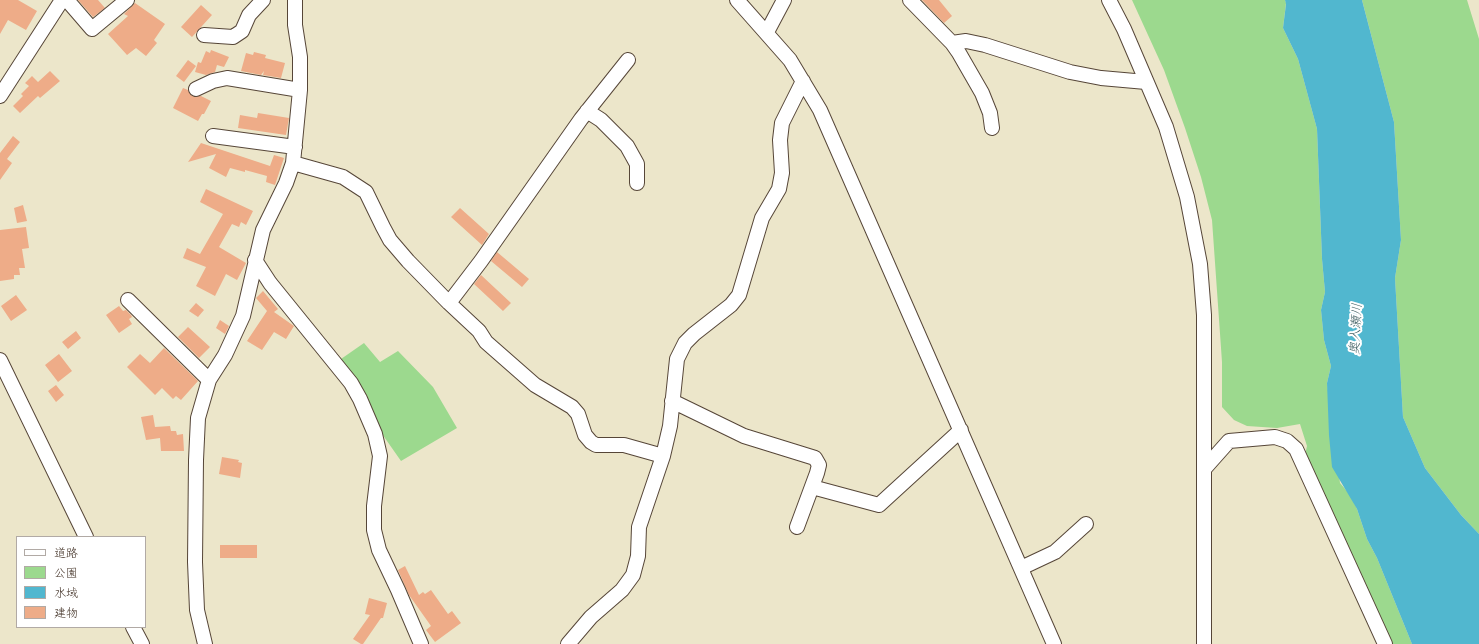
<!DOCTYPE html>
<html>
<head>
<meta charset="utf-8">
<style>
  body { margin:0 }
  #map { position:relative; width:1479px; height:644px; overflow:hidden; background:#ece6ca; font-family:"Architects Daughter","Klee One",sans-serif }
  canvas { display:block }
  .legend { position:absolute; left:16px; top:536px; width:130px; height:92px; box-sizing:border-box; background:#fff; border:1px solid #b1aaa5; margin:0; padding:5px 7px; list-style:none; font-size:12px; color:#3b2a1e }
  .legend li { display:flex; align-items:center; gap:8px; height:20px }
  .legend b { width:20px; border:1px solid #b1aaa5 }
</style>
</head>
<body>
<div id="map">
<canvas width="1479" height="644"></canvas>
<ul class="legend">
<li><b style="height:5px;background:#fff"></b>道路</li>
<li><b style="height:11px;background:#9cd98e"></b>公園</li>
<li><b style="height:11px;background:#51b7cf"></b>水域</li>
<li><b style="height:11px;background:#eeac88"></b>建物</li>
</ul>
</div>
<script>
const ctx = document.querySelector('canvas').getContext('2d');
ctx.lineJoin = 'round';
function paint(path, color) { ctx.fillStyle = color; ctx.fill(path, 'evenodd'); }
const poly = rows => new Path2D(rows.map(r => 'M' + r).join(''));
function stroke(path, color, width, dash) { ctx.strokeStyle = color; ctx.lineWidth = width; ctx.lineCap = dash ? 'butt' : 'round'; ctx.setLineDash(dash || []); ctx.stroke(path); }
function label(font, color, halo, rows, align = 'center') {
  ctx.font = font + ' "Architects Daughter","Klee One",sans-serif'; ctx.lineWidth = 4; ctx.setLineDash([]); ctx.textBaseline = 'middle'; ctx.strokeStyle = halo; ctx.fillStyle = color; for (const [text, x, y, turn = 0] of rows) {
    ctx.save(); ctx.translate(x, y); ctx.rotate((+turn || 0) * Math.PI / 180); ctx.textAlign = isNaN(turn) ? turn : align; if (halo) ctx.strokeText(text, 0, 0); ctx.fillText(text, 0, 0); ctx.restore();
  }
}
paint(poly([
  [1132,0,1285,0,1286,3,1283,28,1298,59,1317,129,1322,259,1325,292,1321,310,1324,340,1331,366,1327,383,1340,483,1351,496,1357,509,1367,539,1377,558,1412,644,1391,644,1305,455,1307,446,1300,424,1277,428,1247,426,1234,420,1222,407,1222,362,1212,220,1201,177,1185,128,1164,70],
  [1362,0,1467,0,1479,39,1479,534,1461,515,1425,468,1403,417,1395,278,1401,240,1394,122],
  [364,343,380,362,398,351,433,387,457,428,401,461,373,421,365,396,341,359]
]), '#9cd98e');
paint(poly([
  [1285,0,1362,0,1363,4,1394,122,1401,240,1395,278,1403,417,1425,468,1461,515,1479,534,1479,644,1412,644,1377,558,1367,539,1357,509,1332,467,1329,435,1327,383,1331,366,1324,340,1321,310,1325,292,1322,259,1317,129,1298,59,1283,28,1286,4]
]), '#51b7cf');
paint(poly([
  [0,0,18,0,37,11,26,30,8,20,0,34],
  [78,0,98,0,105,8,93,17],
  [922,0,939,0,952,16,944,23],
  [135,3,165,24,154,40,157,43,146,56,136,48,127,55,108,34,128,16,124,14],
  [201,5,212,15,192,37,181,27],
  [211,50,229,57,224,67,217,65,215,72,206,75,195,72,198,62,201,63,206,51,210,53],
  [254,52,266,55,265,58,285,63,281,78,263,75,264,71,261,75,241,71,246,53,253,55],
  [188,60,196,66,184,82,176,76],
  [50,71,60,81,40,98,38,96,20,113,13,106,23,96,21,94,29,86,25,83,32,76,38,82],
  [183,88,188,90,192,96,201,96,211,101,204,114,202,114,198,121,173,108],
  [258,113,289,118,286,135,238,128,240,115,257,118],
  [13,136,20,142,7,159,12,163,0,180,0,153],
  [201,143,270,166,274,155,284,158,275,185,266,182,267,176,245,170,245,172,230,168,226,177,209,168,216,154,188,162],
  [206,189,253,211,246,225,241,222,239,227,232,224,219,247,246,263,237,280,226,274,215,296,196,286,206,267,183,258,187,248,200,254,223,214,200,202],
  [23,205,27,221,17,223,14,208],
  [460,208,489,234,482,245,451,217],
  [26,227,29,248,22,249,25,268,19,268,20,275,14,275,14,279,0,281,0,230],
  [497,252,529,279,522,287,491,261],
  [481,275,511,303,503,311,474,284],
  [263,291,278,309,274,312,294,326,286,339,274,332,262,350,247,341,267,311,256,298],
  [16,295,27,310,11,321,1,306],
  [196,303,204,310,198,317,189,311],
  [119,306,123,311,126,310,131,315,132,317,129,319,132,324,119,333,106,315],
  [220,320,229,326,225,334,216,328],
  [188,327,210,347,199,358,178,337],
  [76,331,81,338,68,349,62,342],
  [164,348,198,381,181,400,176,396,173,399,162,388,155,395,127,367,140,354,150,363],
  [59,354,72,371,58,382,45,365],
  [56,385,64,395,56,402,48,391],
  [153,415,155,427,170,426,171,431,176,431,177,435,183,434,184,451,161,451,160,438,146,440,141,417],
  [222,457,239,460,238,462,242,463,240,478,219,474],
  [220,545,257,545,257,558,220,558],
  [405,566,419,595,423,592,425,594,431,590,448,614,452,611,461,623,435,642,426,630,431,626,409,595,398,570],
  [369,598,387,603,383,618,381,618,363,644,361,644,353,639,370,615,365,614]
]), '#eeac88');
const minor = poly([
  [67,0,92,29,127,0],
  [737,0,790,60,820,110,1054,644],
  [910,0,952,43,959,53,982,93,990,113,992,128],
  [1109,0,1124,29,1166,127,1187,197,1200,264,1204,315,1204,644],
  [767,32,784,0],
  [204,35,233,37,242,31,249,15,263,0],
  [952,43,966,41,985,45,1070,72,1101,78,1146,82],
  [196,89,213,81,227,78,300,90],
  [0,96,62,0],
  [587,111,601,120,627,146,637,164,637,183],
  [213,136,295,147],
  [293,163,343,177,366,192,383,227,390,240,408,261,449,303,479,331,486,342,535,385,572,407,578,414,585,435,591,442,596,445,624,445,663,456],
  [255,260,270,283,351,383,360,399,375,434,380,456,374,506,374,530,379,550,398,590,421,644],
  [128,300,209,380],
  [449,303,481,261,581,119,628,60],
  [0,360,86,537],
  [672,401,744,436,815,458,819,465,817,473,797,527],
  [1205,468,1229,441,1275,437,1287,441,1296,449,1385,644],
  [812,487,879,505,961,430],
  [1021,568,1055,552,1086,524],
  [133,627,142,644],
  [205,644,197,610,195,562,196,460,198,418,209,380,225,355,243,316,263,230,286,183,293,163,300,90,300,57,295,25,295,0],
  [568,644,591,617,622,590,633,575,638,556,639,527,663,456,670,426,677,359,685,343,694,334,731,305,739,295,762,218,779,189,782,173,780,140,782,123,803,81]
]);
stroke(minor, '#564638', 16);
stroke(minor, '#fff', 14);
label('italic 13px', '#446265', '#fff', [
  ["奥入瀬川",1357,329,-87]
]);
</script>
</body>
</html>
